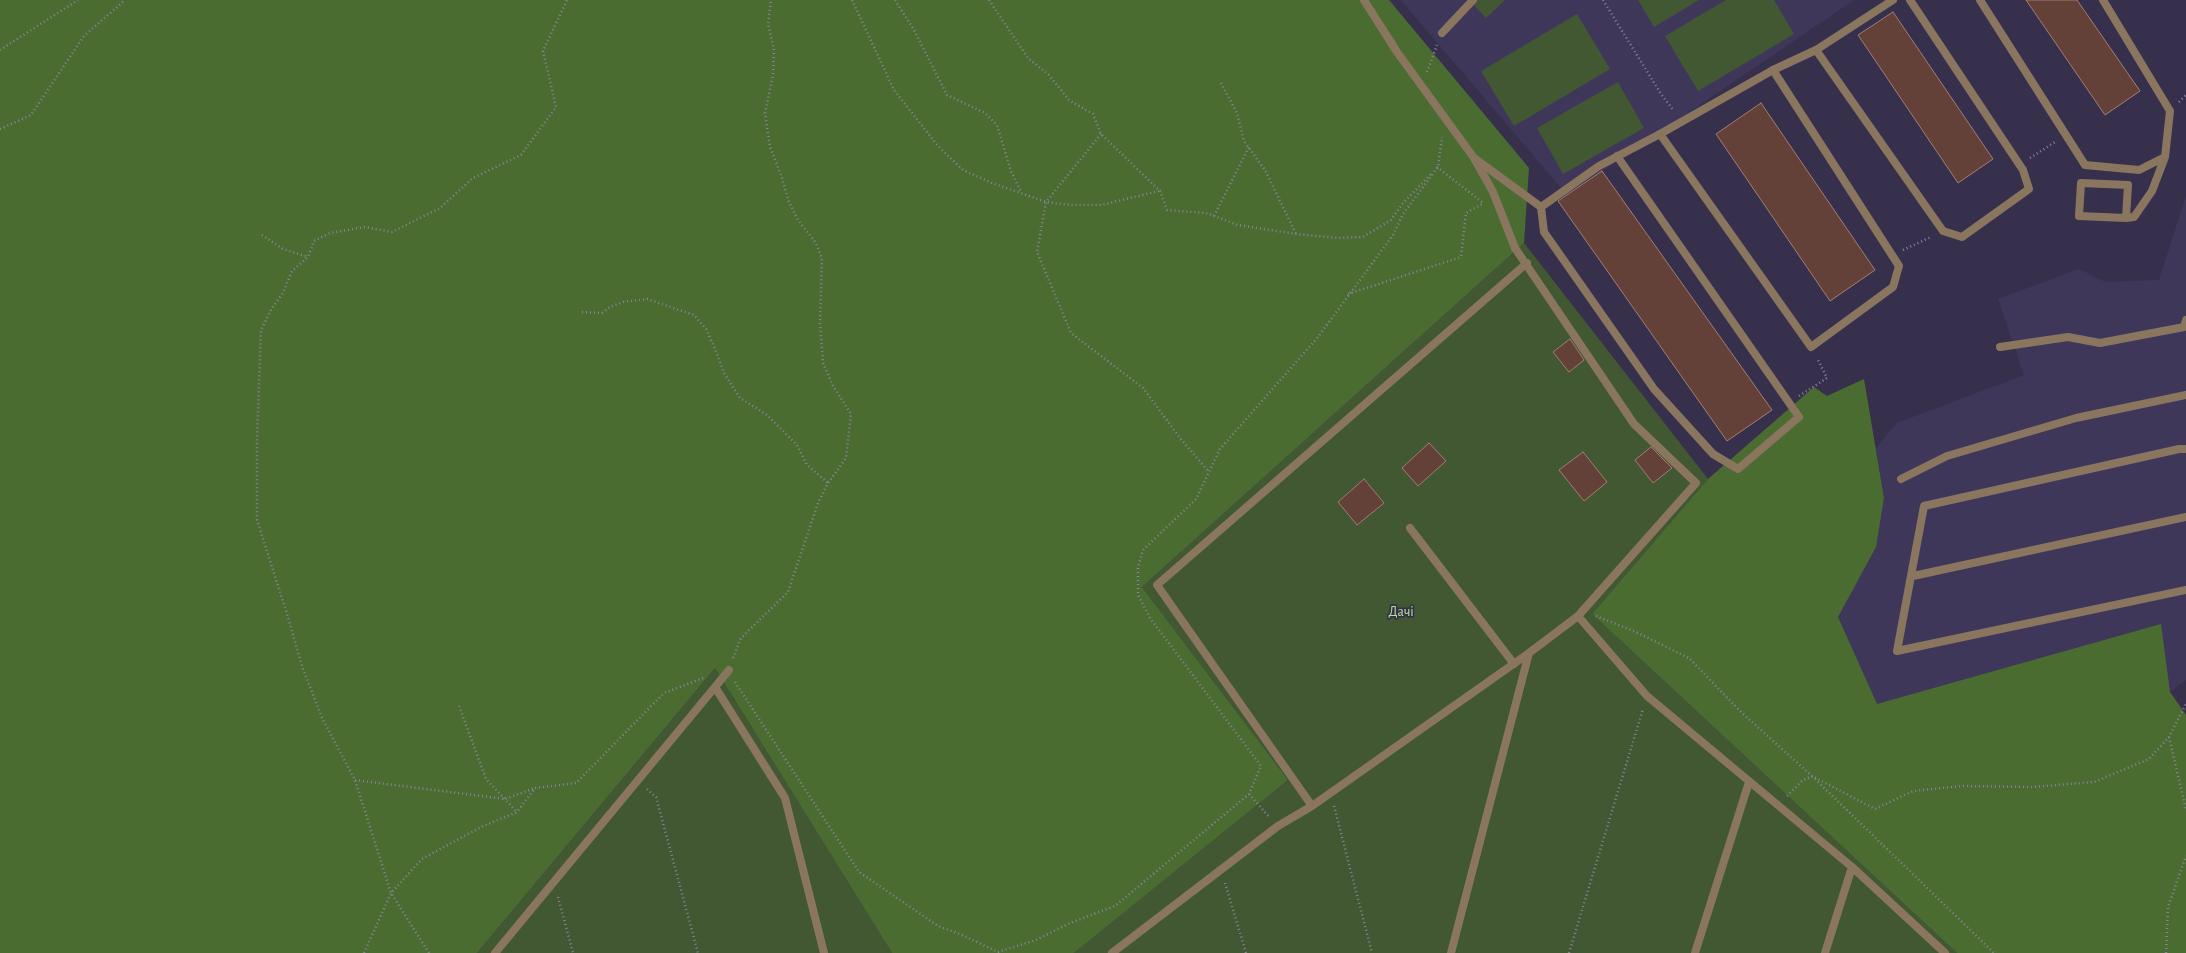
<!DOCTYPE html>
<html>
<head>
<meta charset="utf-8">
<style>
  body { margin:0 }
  canvas { display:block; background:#36304d }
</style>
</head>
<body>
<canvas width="2186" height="953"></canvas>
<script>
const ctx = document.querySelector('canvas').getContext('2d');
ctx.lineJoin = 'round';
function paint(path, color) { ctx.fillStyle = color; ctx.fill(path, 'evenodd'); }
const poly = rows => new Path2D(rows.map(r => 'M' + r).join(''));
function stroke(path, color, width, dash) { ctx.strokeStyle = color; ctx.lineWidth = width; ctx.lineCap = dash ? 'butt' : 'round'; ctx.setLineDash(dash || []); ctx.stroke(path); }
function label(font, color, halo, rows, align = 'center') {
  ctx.font = font + ' "Alegreya Sans",sans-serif'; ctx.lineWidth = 3.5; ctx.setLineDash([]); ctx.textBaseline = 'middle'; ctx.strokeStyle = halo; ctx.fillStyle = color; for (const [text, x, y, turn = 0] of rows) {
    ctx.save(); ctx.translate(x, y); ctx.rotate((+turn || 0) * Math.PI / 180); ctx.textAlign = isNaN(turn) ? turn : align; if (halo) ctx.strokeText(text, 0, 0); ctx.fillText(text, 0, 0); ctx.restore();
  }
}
paint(poly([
  [1401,0,1854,0,1567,195],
  [2186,196,2186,680,2170,692,1877,705,1837,617,1876,547,1884,498,1876,448,1897,423,2024,375,1998,299,2079,269,2105,282,2159,280]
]), '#3f375a');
paint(poly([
  [1469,0,1505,0,1486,18],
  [1638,0,1699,0,1654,27],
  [1726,0,1774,0,1794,34,1698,91,1665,36],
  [1577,14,1610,69,1514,126,1481,71],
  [1618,82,1644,128,1563,174,1537,128],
  [1524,243,1708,479,1592,614,1957,953,1074,953,1288,780,1142,587],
  [715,668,892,953,477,953]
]), '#425833');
paint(poly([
  [0,0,1389,0,1529,168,1524,243,1142,587,1288,780,1074,953,892,953,715,668,477,953,0,953],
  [1864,379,1884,498,1876,547,1838,617,1877,704,2161,624,2170,692,2186,715,2186,953,1957,953,1592,614,1708,479,1814,387,1827,396]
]), '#4b6c31');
const building = poly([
  [2026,0,2077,0,2140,91,2105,115,2026,0],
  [1893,12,1993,159,1958,183,1858,35,1893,12],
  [1761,103,1875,270,1830,301,1716,134,1761,103],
  [1602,171,1772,410,1727,441,1558,201,1602,171],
  [1570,339,1584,360,1569,372,1553,352,1570,339],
  [1429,443,1446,461,1418,486,1402,468,1429,443],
  [1651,447,1672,468,1653,483,1635,460,1651,447],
  [1583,452,1607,482,1584,501,1559,470,1583,452],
  [1364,479,1384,503,1357,525,1338,502,1364,479]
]);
paint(building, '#634139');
stroke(building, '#a27c73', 1);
stroke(poly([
  [852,0,894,90,938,146,963,170,992,183,1046,202,1071,205,1101,205,1159,191],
  [895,0,914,30,947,95,985,113,997,125,1011,171,1021,192],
  [989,0,1028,58,1049,75,1069,100,1093,114,1101,134,1160,191,1167,210,1206,213,1238,225,1296,234,1338,238,1363,237,1391,220,1403,203,1431,174],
  [1603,0,1661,94,1674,111],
  [0,50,78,0],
  [1427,72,1437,45],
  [1221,83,1237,113,1244,141,1265,170,1296,234],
  [2179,102,2186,95],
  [0,129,31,115,84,36,125,0],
  [1101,134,1046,202,1037,252,1071,333,1143,388,1180,438,1209,472],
  [2030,158,2055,142],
  [1437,167,1482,202],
  [1214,216,1249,147],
  [262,235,283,249,308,257],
  [1903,250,1931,237],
  [1348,294,1461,257,1466,213,1484,203],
  [582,312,602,313,610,307,623,302,647,299,694,315,706,329,715,349,724,373,740,398,767,415,797,445,807,465,828,483],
  [1799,396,1827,378,1817,358],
  [1596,616,1636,632,1689,658,1741,712,1812,776,1875,809,1913,791,1962,786,2032,787,2094,782,2149,759,2169,737,2186,704],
  [733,658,741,638,788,592,818,503,828,483,846,458,851,414,833,386,823,363,820,323,822,259,816,243,798,220,789,202,781,175,770,147,765,113,773,75,774,49,768,24,771,0],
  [735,682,859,872,938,926,962,935,998,952,1036,940,1070,923,1115,906,1249,794,1261,766,1150,618,1138,595,1138,567,1143,550,1196,499,1220,449,1318,337,1393,235,1403,214,1438,167,1442,137],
  [459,706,486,779,517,812],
  [2169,737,2186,810],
  [1815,779,1994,953],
  [355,780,505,799,535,788],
  [647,789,656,797,698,953],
  [1249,794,1270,818],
  [1787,796,1803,780,1813,776],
  [1334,806,1372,953],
  [1225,883,1246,953],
  [558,897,573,953],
  [364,953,391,893,422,859,481,827,517,812,535,788,576,783,664,693,706,677],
  [429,953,391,893,355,780,322,718,302,666,287,614,257,520,257,441,261,330,272,308,283,293,292,271,308,257,314,241,330,233,365,227,392,232,440,208,473,178,521,155,556,107,543,51,567,0],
  [1569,953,1643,709],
  [2166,953,2168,907,2186,856]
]), '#89859d', 2.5, [1, 3]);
stroke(poly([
  [1980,0,2085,165,2139,170,2165,157,2170,111,2103,0],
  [1442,33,1473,0],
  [1816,50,1943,231,1962,237,2029,189,2023,170,1910,0],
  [1474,158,1541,207,1599,166,1660,134,1811,347,1893,287,1899,266,1773,70],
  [1541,207,1544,232,1654,389,1713,454,1738,469,1799,417,1617,156],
  [2126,218,2128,185,2081,183,2079,216,2126,218,2134,217,2152,191,2165,157],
  [2000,347,2068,337,2100,343,2184,327,2186,320],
  [2186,449,2179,449,1924,506,1897,651,2186,590],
  [1901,479,1947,456,2076,418,2186,395],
  [1410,528,1514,664],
  [1913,576,2186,517],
  [1578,616,1647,696,1852,867,1945,953],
  [715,687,729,670],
  [1312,806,1157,585,1527,263],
  [495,953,715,687,785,798,824,953],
  [1112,953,1278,826,1312,806,1529,653,1578,616,1696,483,1634,424,1515,248],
  [1451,953,1529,653],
  [1695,953,1749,782],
  [1825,953,1852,867]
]), '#8a765e', 8);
stroke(poly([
  [1364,0,1397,52,1474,158,1493,192,1515,248],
  [1660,134,1773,70,1816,50,1893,0]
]), '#8a765e', 8);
label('14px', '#b1e38d', '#36304d', [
  ["Дачі",1401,612]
]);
</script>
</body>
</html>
